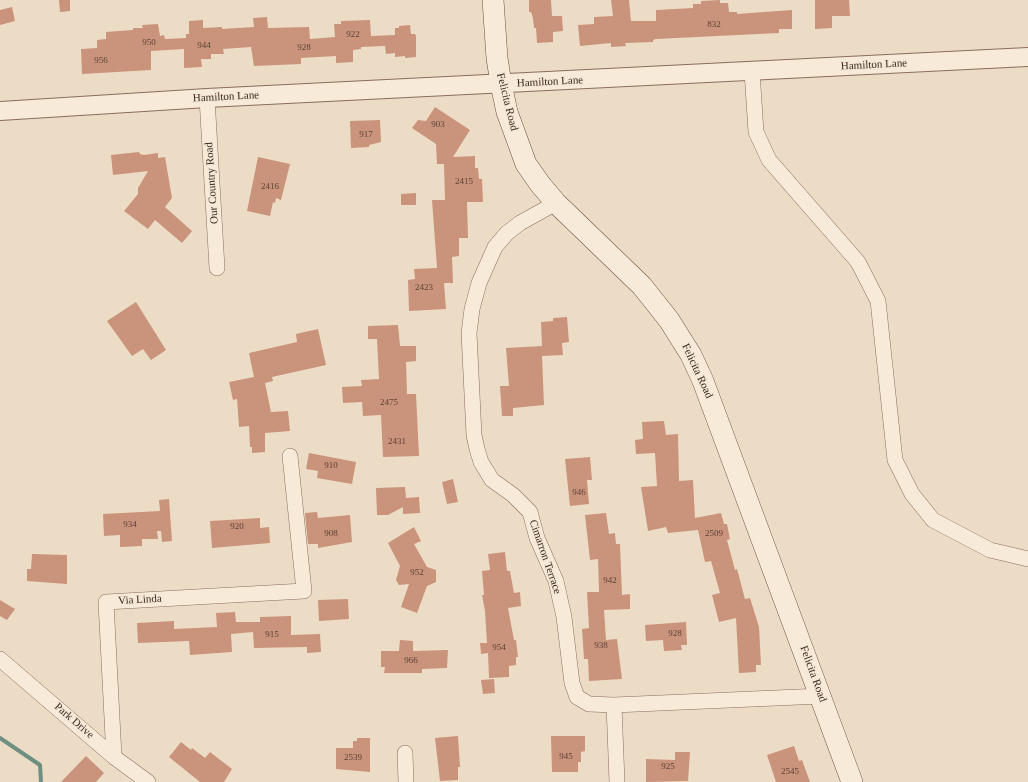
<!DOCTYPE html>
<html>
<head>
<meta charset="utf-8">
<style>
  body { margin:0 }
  canvas { display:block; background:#eddcc5 }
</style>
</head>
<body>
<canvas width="1028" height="782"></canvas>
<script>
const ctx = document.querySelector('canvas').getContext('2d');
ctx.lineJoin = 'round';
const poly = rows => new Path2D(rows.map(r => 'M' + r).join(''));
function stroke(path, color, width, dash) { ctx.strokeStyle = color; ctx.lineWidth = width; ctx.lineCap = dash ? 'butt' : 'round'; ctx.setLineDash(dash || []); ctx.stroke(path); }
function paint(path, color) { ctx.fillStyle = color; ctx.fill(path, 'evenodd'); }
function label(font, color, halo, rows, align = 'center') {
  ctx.font = font + ' Georgia,serif'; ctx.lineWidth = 3; ctx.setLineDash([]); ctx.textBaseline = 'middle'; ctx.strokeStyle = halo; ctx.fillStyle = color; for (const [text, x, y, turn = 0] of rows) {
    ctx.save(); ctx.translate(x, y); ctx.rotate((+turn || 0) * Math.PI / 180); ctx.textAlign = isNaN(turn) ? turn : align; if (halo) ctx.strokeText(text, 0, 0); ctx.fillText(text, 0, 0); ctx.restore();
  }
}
stroke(poly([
  [0,738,40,765,41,782]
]), '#6e8f82', 4);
paint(poly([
  [59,0,70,0,70,11,60,12],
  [529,0,551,0,552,16,562,16,563,31,553,32,553,42,537,43,536,28,534,28,533,18,531,12,529,12],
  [611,0,629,0,631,21,656,21,656,10,693,8,693,4,701,4,701,1,720,0,720,3,728,3,729,12,737,12,737,14,792,10,792,29,779,29,779,33,656,39,653,40,653,42,625,43,626,46,611,47,611,43,580,46,578,25,594,24,594,17,613,16],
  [815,0,849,0,850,16,832,16,832,28,815,29],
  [12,7,15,21,0,25,0,10],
  [267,17,268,28,309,27,310,39,335,37,334,24,341,24,341,21,370,20,371,36,395,35,395,28,399,28,399,26,410,25,411,34,415,34,416,36,416,57,405,58,405,56,395,57,395,53,386,54,385,46,361,47,361,49,353,50,353,62,336,63,336,56,301,58,301,64,254,66,251,47,223,49,224,54,211,54,211,59,201,59,202,67,184,68,184,49,151,51,151,70,82,74,81,49,97,48,97,40,106,39,106,32,133,30,133,28,143,28,142,25,158,24,160,36,164,35,165,39,186,38,186,34,189,34,189,21,203,20,203,28,222,27,222,29,254,27,253,18],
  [435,107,470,130,453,157,475,156,475,168,478,168,479,179,482,179,483,202,467,202,468,238,459,238,459,256,452,257,453,283,444,283,446,309,409,311,408,280,415,279,414,269,437,268,432,200,445,200,444,164,437,164,436,144,412,128,418,120,426,121],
  [380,120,381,142,369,145,369,147,351,148,350,121],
  [139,152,140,154,144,155,158,153,158,158,165,157,172,198,165,207,192,231,182,243,155,220,148,229,124,211,138,194,138,188,148,171,113,175,111,155],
  [258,157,290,164,281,200,276,198,275,203,273,202,270,216,247,211],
  [416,193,416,205,401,205,401,194],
  [136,302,166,350,151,360,143,349,132,356,107,321],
  [567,317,569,342,562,343,563,355,542,356,544,405,513,408,513,416,502,416,500,386,509,386,506,348,542,346,541,322,553,321,553,318],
  [398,325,400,346,416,346,416,361,406,362,407,394,416,394,419,456,383,457,381,415,363,416,362,402,343,403,342,387,362,386,361,380,379,379,377,339,368,339,368,326],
  [318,329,326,365,272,377,273,381,265,383,271,412,288,411,290,431,265,433,265,452,252,453,252,447,250,447,249,426,239,427,237,399,233,400,229,382,254,377,249,353,297,342,296,334],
  [664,421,666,435,678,434,679,481,693,480,695,518,721,513,724,524,727,524,730,539,727,540,735,570,737,569,745,599,750,598,759,627,761,665,756,665,756,672,739,673,736,618,719,622,712,595,720,593,711,561,705,562,698,530,668,533,666,527,648,531,641,487,657,486,655,453,636,454,635,440,643,439,642,422],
  [309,453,356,462,352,484,317,478,318,471,306,469],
  [590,457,592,480,587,480,589,504,570,506,565,459],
  [453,479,458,502,447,504,442,482],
  [405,487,406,498,419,497,420,513,403,514,403,507,388,515,377,515,376,488],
  [169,499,172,541,162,542,161,531,157,531,158,539,142,539,142,546,120,547,120,535,104,536,103,514,160,511,159,500],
  [317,512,318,518,350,515,352,542,318,548,318,544,308,544,305,513],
  [606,513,609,534,615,533,616,544,620,544,622,595,630,594,630,609,604,610,606,640,617,639,622,679,589,681,588,659,584,659,582,629,589,628,587,592,599,592,598,559,590,560,585,515],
  [260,518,260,528,269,527,270,543,212,548,210,521],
  [414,527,421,541,414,544,427,567,436,570,436,582,427,586,417,613,401,607,409,584,399,585,396,580,400,566,388,543],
  [505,552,507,571,510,571,514,593,520,592,521,606,508,608,514,640,516,640,518,657,516,657,516,665,509,666,509,677,489,678,488,653,481,654,480,643,487,643,485,611,482,595,484,595,482,571,490,570,488,554],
  [32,554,67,555,67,584,27,581,27,569,31,569],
  [348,599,349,619,319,621,318,600],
  [0,600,15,609,7,620,0,616],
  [235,612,236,622,260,622,260,617,291,616,291,635,320,634,321,652,307,653,307,647,254,648,253,632,231,634,232,652,190,655,189,641,138,643,137,623,174,621,174,629,217,627,216,613],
  [686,622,687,645,681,645,682,650,664,651,663,640,646,641,645,625],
  [400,640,413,641,413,651,448,650,447,668,422,669,422,673,384,673,385,667,381,667,381,651,399,651],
  [494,679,495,693,483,694,481,680],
  [458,736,460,767,458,767,458,780,440,781,435,738],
  [551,736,585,736,585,751,581,752,581,762,578,762,578,772,552,772],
  [357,738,370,738,370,772,336,769,336,748,353,748,353,741,357,741],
  [181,742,191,750,192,748,205,758,210,752,232,769,224,782,200,782,169,757],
  [794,746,799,761,802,760,810,782,776,782,767,755],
  [675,752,690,752,688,781,646,782,646,759,675,760],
  [86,756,104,773,96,782,61,782]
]), '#ca937c');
const minor = poly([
  [752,71,756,132,769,160,858,262,878,301,895,460,912,494,933,520,990,550,1028,559],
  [207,98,217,268],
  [556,203,520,223,507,233,495,247,479,283,472,309,469,333,474,435,477,449,481,462,492,480,513,495,530,512,537,538,556,581,564,617,572,683,577,697,589,704,614,705,822,696],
  [0,659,114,757,148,782],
  [614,705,617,782],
  [405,753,406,782],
  [114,757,106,602,304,591,290,456]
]);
const tertiary = poly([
  [0,111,207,98,1028,57]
]);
const secondary = poly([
  [493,0,497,58,501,84,507,112,526,164,540,184,556,203,642,286,669,320,691,355,703,381,852,782]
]);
stroke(minor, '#886d5c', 16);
stroke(tertiary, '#886d5c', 20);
stroke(secondary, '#6a4f3f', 22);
stroke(minor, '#f8ead8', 15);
stroke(tertiary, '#f8ead8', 18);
stroke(secondary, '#f8ead8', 21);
label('9px', '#5c4336', null, [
  ["832",714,25],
  ["922",353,35],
  ["950",149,43],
  ["944",204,46],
  ["928",304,48],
  ["956",101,61],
  ["903",438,125],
  ["917",366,135],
  ["2415",464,182],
  ["2416",270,187],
  ["2423",424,288],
  ["2475",389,403],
  ["2431",397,442],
  ["910",331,466],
  ["946",579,493],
  ["934",130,525],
  ["920",237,527],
  ["908",331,534],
  ["2509",714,534],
  ["952",417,573],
  ["942",610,581],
  ["928",675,634],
  ["915",272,635],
  ["938",601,646],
  ["954",499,648],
  ["966",411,661],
  ["945",566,757],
  ["2539",353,758],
  ["925",668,767],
  ["2545",790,772]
]);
label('11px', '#38281f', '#f5e7d5', [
  ["Hamilton Lane",874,65,-3],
  ["Hamilton Lane",550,82,-3],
  ["Hamilton Lane",226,97,-3],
  ["Felicita Road",507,102,76],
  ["Our Country Road",212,183,-94],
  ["Felicita Road",697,371,65],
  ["Cimarron Terrace",545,557,71],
  ["Via Linda",140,600,-3],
  ["Felicita Road",813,674,70],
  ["Park Drive",74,721,41]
]);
</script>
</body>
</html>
